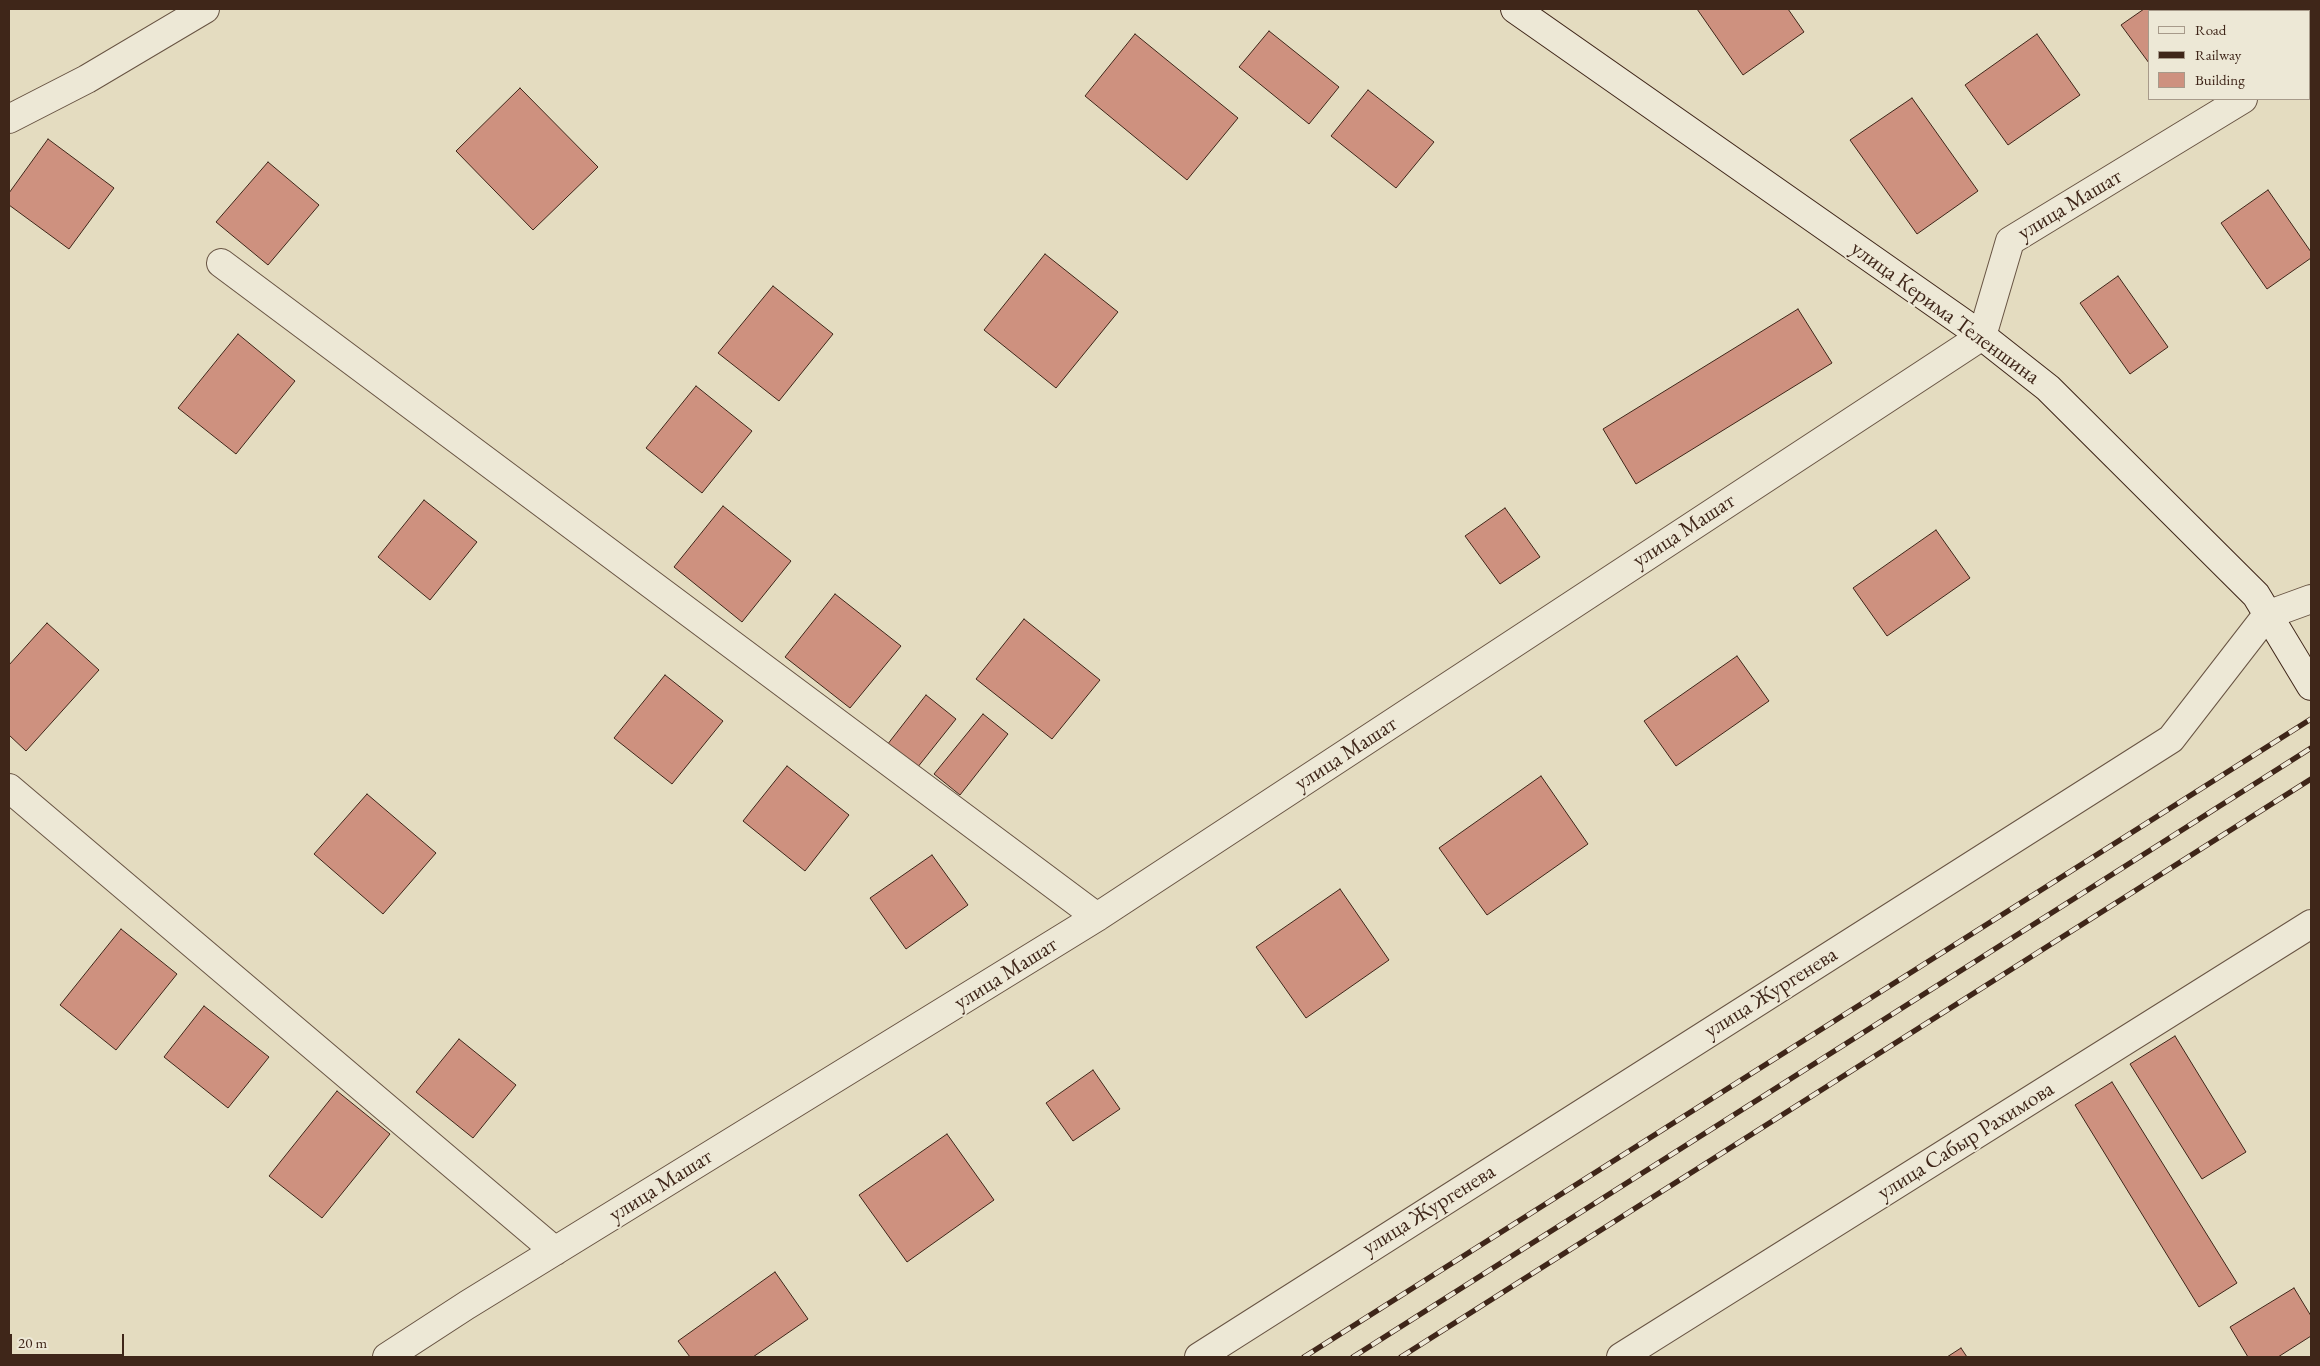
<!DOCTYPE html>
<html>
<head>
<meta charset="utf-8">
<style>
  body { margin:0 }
  #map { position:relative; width:2320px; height:1366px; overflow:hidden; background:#e4dcc0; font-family:"EB Garamond",serif }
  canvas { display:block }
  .frame { position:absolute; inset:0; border:10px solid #3f2619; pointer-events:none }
  .legend { position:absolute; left:2148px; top:10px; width:162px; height:90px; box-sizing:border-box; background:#ede8d6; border:1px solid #a79a8a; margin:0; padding:6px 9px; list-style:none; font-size:15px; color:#3f2619 }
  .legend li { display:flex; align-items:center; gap:10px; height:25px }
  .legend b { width:25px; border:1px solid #a79a8a }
  .scale { position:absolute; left:10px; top:1334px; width:114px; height:22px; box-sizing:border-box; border:2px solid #3f2619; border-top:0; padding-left:6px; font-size:15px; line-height:18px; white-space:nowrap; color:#3f2619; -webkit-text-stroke:4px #ede8d6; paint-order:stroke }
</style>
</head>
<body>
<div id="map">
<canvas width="2320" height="1366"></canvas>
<div class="frame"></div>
<ul class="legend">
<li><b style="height:6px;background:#ede8d6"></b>Road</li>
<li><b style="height:6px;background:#3f2619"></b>Railway</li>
<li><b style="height:14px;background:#ce917f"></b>Building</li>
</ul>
<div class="scale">20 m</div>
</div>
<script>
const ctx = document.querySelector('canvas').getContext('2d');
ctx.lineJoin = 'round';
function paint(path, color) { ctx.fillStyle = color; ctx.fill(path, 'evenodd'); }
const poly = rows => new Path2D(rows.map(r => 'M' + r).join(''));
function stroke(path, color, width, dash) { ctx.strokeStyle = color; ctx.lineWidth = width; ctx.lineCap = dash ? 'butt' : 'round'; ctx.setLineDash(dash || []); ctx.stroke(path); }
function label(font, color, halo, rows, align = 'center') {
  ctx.font = font + ' "EB Garamond",serif'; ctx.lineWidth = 4; ctx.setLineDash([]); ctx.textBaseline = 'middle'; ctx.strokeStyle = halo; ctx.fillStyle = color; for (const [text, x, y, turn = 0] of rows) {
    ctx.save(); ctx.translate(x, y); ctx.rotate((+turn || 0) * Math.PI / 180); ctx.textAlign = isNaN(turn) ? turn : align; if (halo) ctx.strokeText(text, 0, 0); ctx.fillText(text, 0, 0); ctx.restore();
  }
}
const building = poly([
  [1697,9,1788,9,1804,32,1743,75,1697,9],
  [2144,9,2234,9,2235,11,2149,11,2149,63,2121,25,2144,9],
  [1269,31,1339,87,1309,124,1239,67,1269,31],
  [1135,34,1238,118,1187,180,1085,96,1135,34],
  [2037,34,2080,95,2008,145,1965,85,2037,34],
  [520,88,598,167,533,230,456,151,520,88],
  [1368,90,1434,142,1396,188,1331,136,1368,90],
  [1912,98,1978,191,1917,234,1850,140,1912,98],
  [48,139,114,188,69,249,9,205,9,193,48,139],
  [268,162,319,205,268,265,216,222,268,162],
  [2268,190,2311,252,2311,258,2267,289,2221,223,2268,190],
  [1045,254,1118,312,1056,388,984,330,1045,254],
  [2118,276,2168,347,2130,374,2080,303,2118,276],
  [773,286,833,334,779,401,718,353,773,286],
  [1798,309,1832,363,1636,484,1603,429,1798,309],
  [238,334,295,381,236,454,178,408,238,334],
  [696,386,752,431,702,493,646,448,696,386],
  [424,500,477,542,430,600,378,557,424,500],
  [723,506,791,561,742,622,674,567,723,506],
  [1505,508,1540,557,1500,584,1465,536,1505,508],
  [1936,530,1970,578,1887,636,1853,588,1936,530],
  [835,594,901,646,850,708,785,657,835,594],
  [1024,619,1100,680,1052,739,976,679,1024,619],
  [47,623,99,670,26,751,9,735,9,665,47,623],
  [1737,656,1769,701,1676,766,1644,721,1737,656],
  [665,675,723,721,672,784,614,738,665,675],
  [926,695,956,719,917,768,887,745,926,695],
  [983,714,1008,734,960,795,934,774,983,714],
  [787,766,849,815,805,871,743,821,787,766],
  [1541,776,1588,844,1487,915,1439,848,1541,776],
  [367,794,436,853,383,914,314,854,367,794],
  [932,855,968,905,906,949,870,898,932,855],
  [1340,889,1389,960,1306,1018,1256,947,1340,889],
  [121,929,177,974,116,1050,60,1005,121,929],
  [204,1006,269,1057,228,1108,164,1057,204,1006],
  [2175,1036,2246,1152,2202,1179,2130,1064,2175,1036],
  [459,1039,516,1085,473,1138,416,1092,459,1039],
  [1093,1070,1120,1109,1073,1141,1046,1103,1093,1070],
  [2112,1082,2237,1283,2199,1307,2075,1105,2112,1082],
  [337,1091,390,1134,322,1218,269,1176,337,1091],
  [947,1134,994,1200,907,1262,859,1195,947,1134],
  [775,1272,808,1319,753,1357,690,1357,678,1341,775,1272],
  [2294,1288,2311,1316,2311,1336,2278,1357,2248,1357,2230,1327,2294,1288],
  [1961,1348,1967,1357,1947,1357,1961,1348]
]);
paint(building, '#ce917f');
stroke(building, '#3f2619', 1);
const street = poly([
  [2309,59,2311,57],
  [9,119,87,79,205,9],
  [221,263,1097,917],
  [9,788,555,1251],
  [387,1357,467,1305,1097,917,1982,336,2010,241,2243,99],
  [1199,1357,2171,739,2267,615,2311,599],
  [1621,1357,2311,924]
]);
const secondary = poly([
  [1515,9,1982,336,2048,388,2256,595,2311,686]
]);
stroke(street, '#685443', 30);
stroke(secondary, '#3f2619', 30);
stroke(street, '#ede8d6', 28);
stroke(secondary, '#ede8d6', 28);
const rail = poly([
  [1304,1357,2311,719],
  [1353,1357,2311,748],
  [1401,1357,2311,779]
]);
stroke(rail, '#3f2619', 5.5);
stroke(rail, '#ede8d6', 4, [11]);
label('22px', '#3f2619', '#ede8d6', [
  ["улица Машат",2070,205,-31],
  ["улица Керима Теленшина",1945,313,36],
  ["улица Машат",1684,531,-33],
  ["улица Машат",1346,754,-33],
  ["улица Машат",1006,974,-32],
  ["улица Жургенева",1771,993,-32],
  ["улица Сабыр Рахимова",1966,1141,-32],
  ["улица Машат",661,1186,-32],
  ["улица Жургенева",1429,1210,-32]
]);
</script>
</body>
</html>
